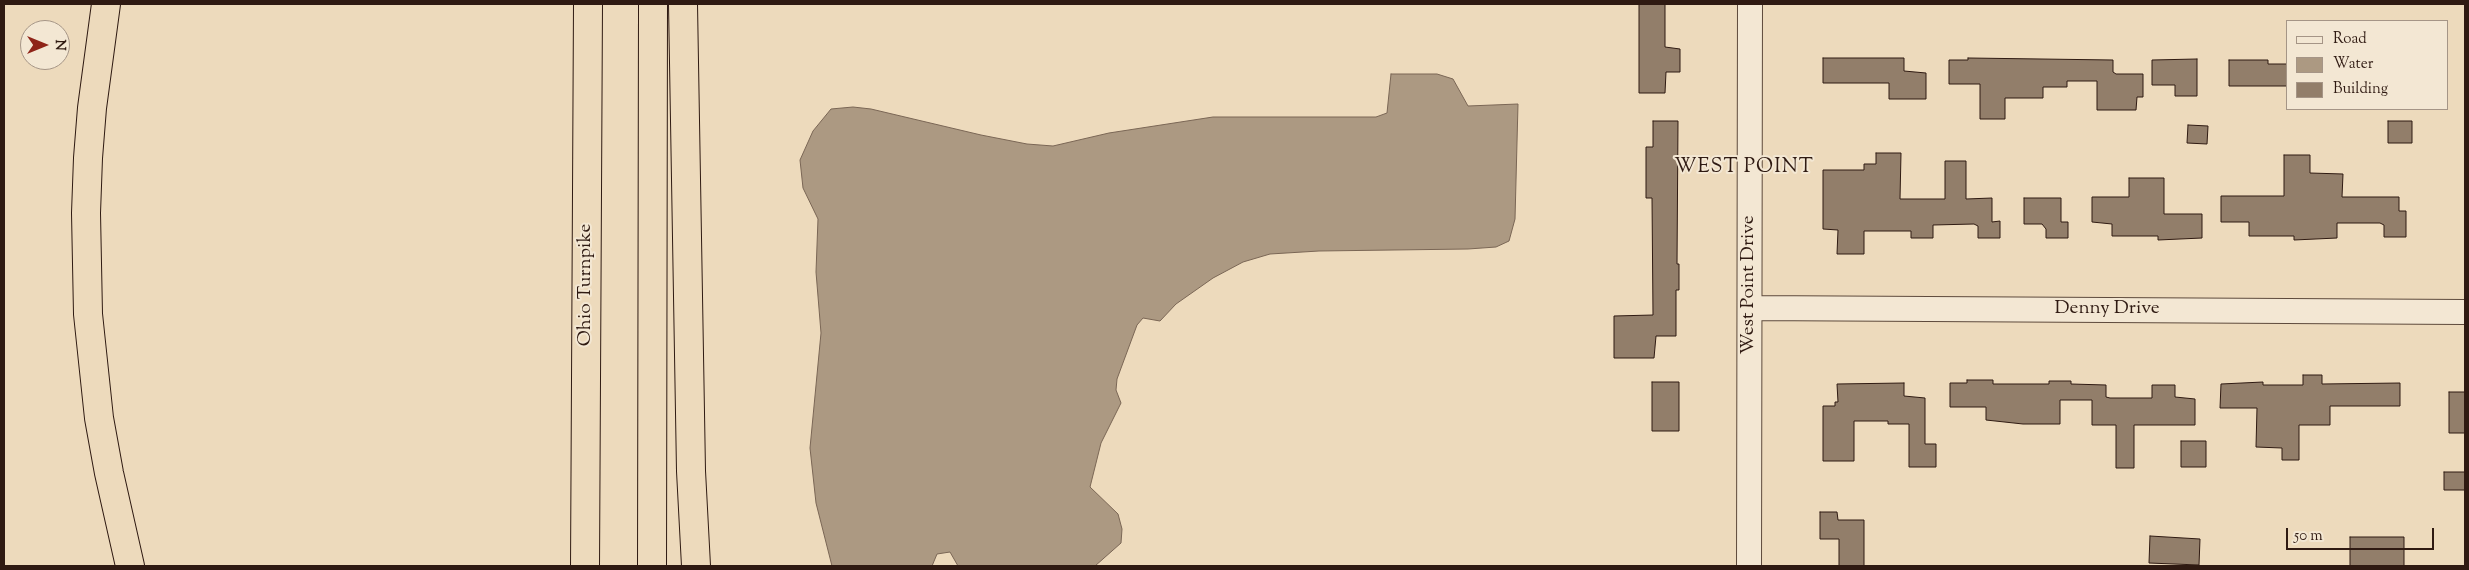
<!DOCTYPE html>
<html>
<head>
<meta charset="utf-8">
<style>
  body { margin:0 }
  #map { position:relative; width:2469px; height:570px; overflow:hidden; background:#eddabc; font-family:"Sorts Mill Goudy",serif }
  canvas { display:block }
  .frame { position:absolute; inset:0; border:5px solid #2f1a12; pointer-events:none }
  .legend { position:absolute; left:2286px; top:20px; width:162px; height:90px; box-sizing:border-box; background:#f3e7d3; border:1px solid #a59586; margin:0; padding:6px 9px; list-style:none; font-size:15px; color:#2f1a12 }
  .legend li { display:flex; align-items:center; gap:10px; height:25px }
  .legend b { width:25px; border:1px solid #a59586 }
  .north { position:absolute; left:20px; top:20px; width:50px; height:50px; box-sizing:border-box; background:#f3e7d3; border:1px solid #a59586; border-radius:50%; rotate:90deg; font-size:14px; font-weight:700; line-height:20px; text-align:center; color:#2f1a12 }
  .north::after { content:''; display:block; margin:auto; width:18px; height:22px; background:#8f2418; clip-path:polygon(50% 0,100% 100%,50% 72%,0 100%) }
  .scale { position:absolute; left:2286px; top:528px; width:148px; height:22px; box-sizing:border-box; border:2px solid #2f1a12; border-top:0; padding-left:6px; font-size:15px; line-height:18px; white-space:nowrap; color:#2f1a12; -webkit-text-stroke:4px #f3e7d3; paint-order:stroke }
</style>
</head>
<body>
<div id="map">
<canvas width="2469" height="570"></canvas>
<div class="frame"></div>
<ul class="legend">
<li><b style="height:6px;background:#f3e7d3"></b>Road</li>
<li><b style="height:14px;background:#ac9982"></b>Water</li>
<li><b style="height:14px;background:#927e6a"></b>Building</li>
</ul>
<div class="north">N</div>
<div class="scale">50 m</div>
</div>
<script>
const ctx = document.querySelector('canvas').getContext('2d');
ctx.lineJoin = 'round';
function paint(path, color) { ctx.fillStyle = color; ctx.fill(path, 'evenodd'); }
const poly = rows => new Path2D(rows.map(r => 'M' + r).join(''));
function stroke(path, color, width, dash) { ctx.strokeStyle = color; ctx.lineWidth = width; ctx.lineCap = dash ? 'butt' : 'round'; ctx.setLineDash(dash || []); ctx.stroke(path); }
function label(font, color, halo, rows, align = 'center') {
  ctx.font = font + ' "Sorts Mill Goudy",serif'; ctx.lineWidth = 4; ctx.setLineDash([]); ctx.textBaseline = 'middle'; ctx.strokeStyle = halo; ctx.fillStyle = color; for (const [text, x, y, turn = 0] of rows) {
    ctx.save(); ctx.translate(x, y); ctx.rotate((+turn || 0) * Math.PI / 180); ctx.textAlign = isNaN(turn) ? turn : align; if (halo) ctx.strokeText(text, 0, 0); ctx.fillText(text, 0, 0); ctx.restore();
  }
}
const water = poly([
  [1391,74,1437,74,1453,79,1468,106,1518,104,1515,219,1509,241,1496,247,1468,249,1319,251,1270,254,1243,262,1213,278,1176,304,1160,321,1143,318,1137,325,1117,379,1116,390,1121,403,1101,443,1090,487,1118,514,1122,529,1121,543,1095,566,958,566,950,552,937,554,932,566,832,566,816,503,810,448,821,333,816,272,818,219,803,188,800,160,813,131,831,109,853,107,871,109,981,135,1027,144,1053,146,1109,133,1213,117,1376,117,1387,113,1391,74]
]);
paint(water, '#ac9982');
stroke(water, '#7a6655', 1);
const building = poly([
  [1639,4,1665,4,1665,47,1680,49,1680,72,1666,72,1665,93,1639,93,1639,4],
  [1823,58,1904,58,1904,71,1926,73,1926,99,1889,99,1889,83,1823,83,1823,58],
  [1968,58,2113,60,2113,72,2116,74,2143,74,2143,97,2137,97,2136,110,2097,110,2097,81,2067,81,2067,87,2043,87,2043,98,2005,98,2005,119,1980,119,1980,84,1949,84,1949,60,1968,60,1968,58],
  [2197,59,2197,96,2175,96,2175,85,2152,85,2152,60,2197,59],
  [2229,60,2268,60,2268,64,2288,64,2288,86,2229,86,2229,60],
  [1653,121,1678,121,1677,264,1679,264,1679,290,1676,290,1676,336,1656,336,1654,358,1614,358,1614,316,1653,315,1652,198,1646,198,1646,147,1653,147,1653,121],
  [2388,121,2412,121,2412,143,2388,143,2388,121],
  [2188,125,2208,126,2207,144,2187,143,2188,125],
  [1876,153,1901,153,1900,199,1945,199,1945,161,1966,161,1966,199,1992,198,1992,222,2000,221,2000,238,1978,238,1978,226,1974,224,1933,225,1933,238,1911,238,1911,231,1864,231,1864,254,1837,254,1838,230,1823,229,1823,170,1864,170,1864,164,1876,164,1876,153],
  [2284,155,2310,155,2310,173,2343,174,2342,197,2399,197,2399,211,2406,211,2406,237,2384,237,2384,225,2380,223,2337,223,2337,238,2294,240,2294,236,2249,236,2249,222,2221,222,2221,196,2284,196,2284,155],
  [2129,178,2164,178,2164,214,2202,214,2202,238,2158,240,2158,236,2112,236,2112,224,2092,222,2092,197,2129,197,2129,178],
  [2024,198,2061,198,2061,222,2068,222,2068,238,2046,238,2046,229,2042,224,2024,224,2024,198],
  [2303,375,2322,375,2322,384,2400,383,2400,406,2330,406,2330,425,2299,425,2299,460,2282,460,2282,448,2256,447,2257,408,2220,408,2221,384,2263,382,2263,385,2303,385,2303,375],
  [1967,380,1993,380,1993,384,2049,384,2049,381,2071,381,2071,384,2106,385,2106,397,2110,398,2152,398,2152,385,2175,385,2175,397,2195,399,2195,425,2134,425,2134,468,2116,468,2116,425,2092,425,2092,400,2060,400,2060,424,2023,424,1986,420,1986,407,1950,407,1950,383,1967,383,1967,380],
  [1652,382,1679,382,1679,431,1652,431,1652,382],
  [1904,383,1904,396,1925,398,1925,444,1936,444,1936,467,1909,467,1909,424,1888,424,1888,421,1854,421,1854,461,1823,461,1823,406,1835,406,1835,402,1838,402,1837,384,1904,383],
  [2449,392,2465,392,2465,433,2449,433,2449,392],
  [2181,441,2206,441,2206,467,2181,467,2181,441],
  [2444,472,2465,472,2465,490,2444,490,2444,472],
  [1820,512,1837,512,1838,520,1864,520,1864,566,1839,566,1839,539,1820,539,1820,512],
  [2150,536,2200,539,2199,565,2149,563,2150,536],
  [2350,537,2404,537,2404,566,2350,566,2350,537]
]);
paint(building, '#927e6a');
stroke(building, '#2f1a12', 1);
const minor = poly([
  [1750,308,2465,312],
  [1749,566,1750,4]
]);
const motorway = poly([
  [106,4,92,108,88,158,86,213,88,314,99,418,109,473,130,566],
  [683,4,691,471,696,566],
  [585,566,588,4],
  [652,566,653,4]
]);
stroke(minor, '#5e4a3c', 26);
stroke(motorway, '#2f1a12', 30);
stroke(minor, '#f3e7d3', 24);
stroke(motorway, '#eddabc', 28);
label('19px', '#2f1a12', '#f3e7d3', [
  ["Ohio Turnpike",587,285,-90],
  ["West Point Drive",1750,285,-90],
  ["Denny Drive",2107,310]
]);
ctx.letterSpacing = '1px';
label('20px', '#2f1a12', '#f3e7d3', [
  ["WEST POINT",1744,169]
]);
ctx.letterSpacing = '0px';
</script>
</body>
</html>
